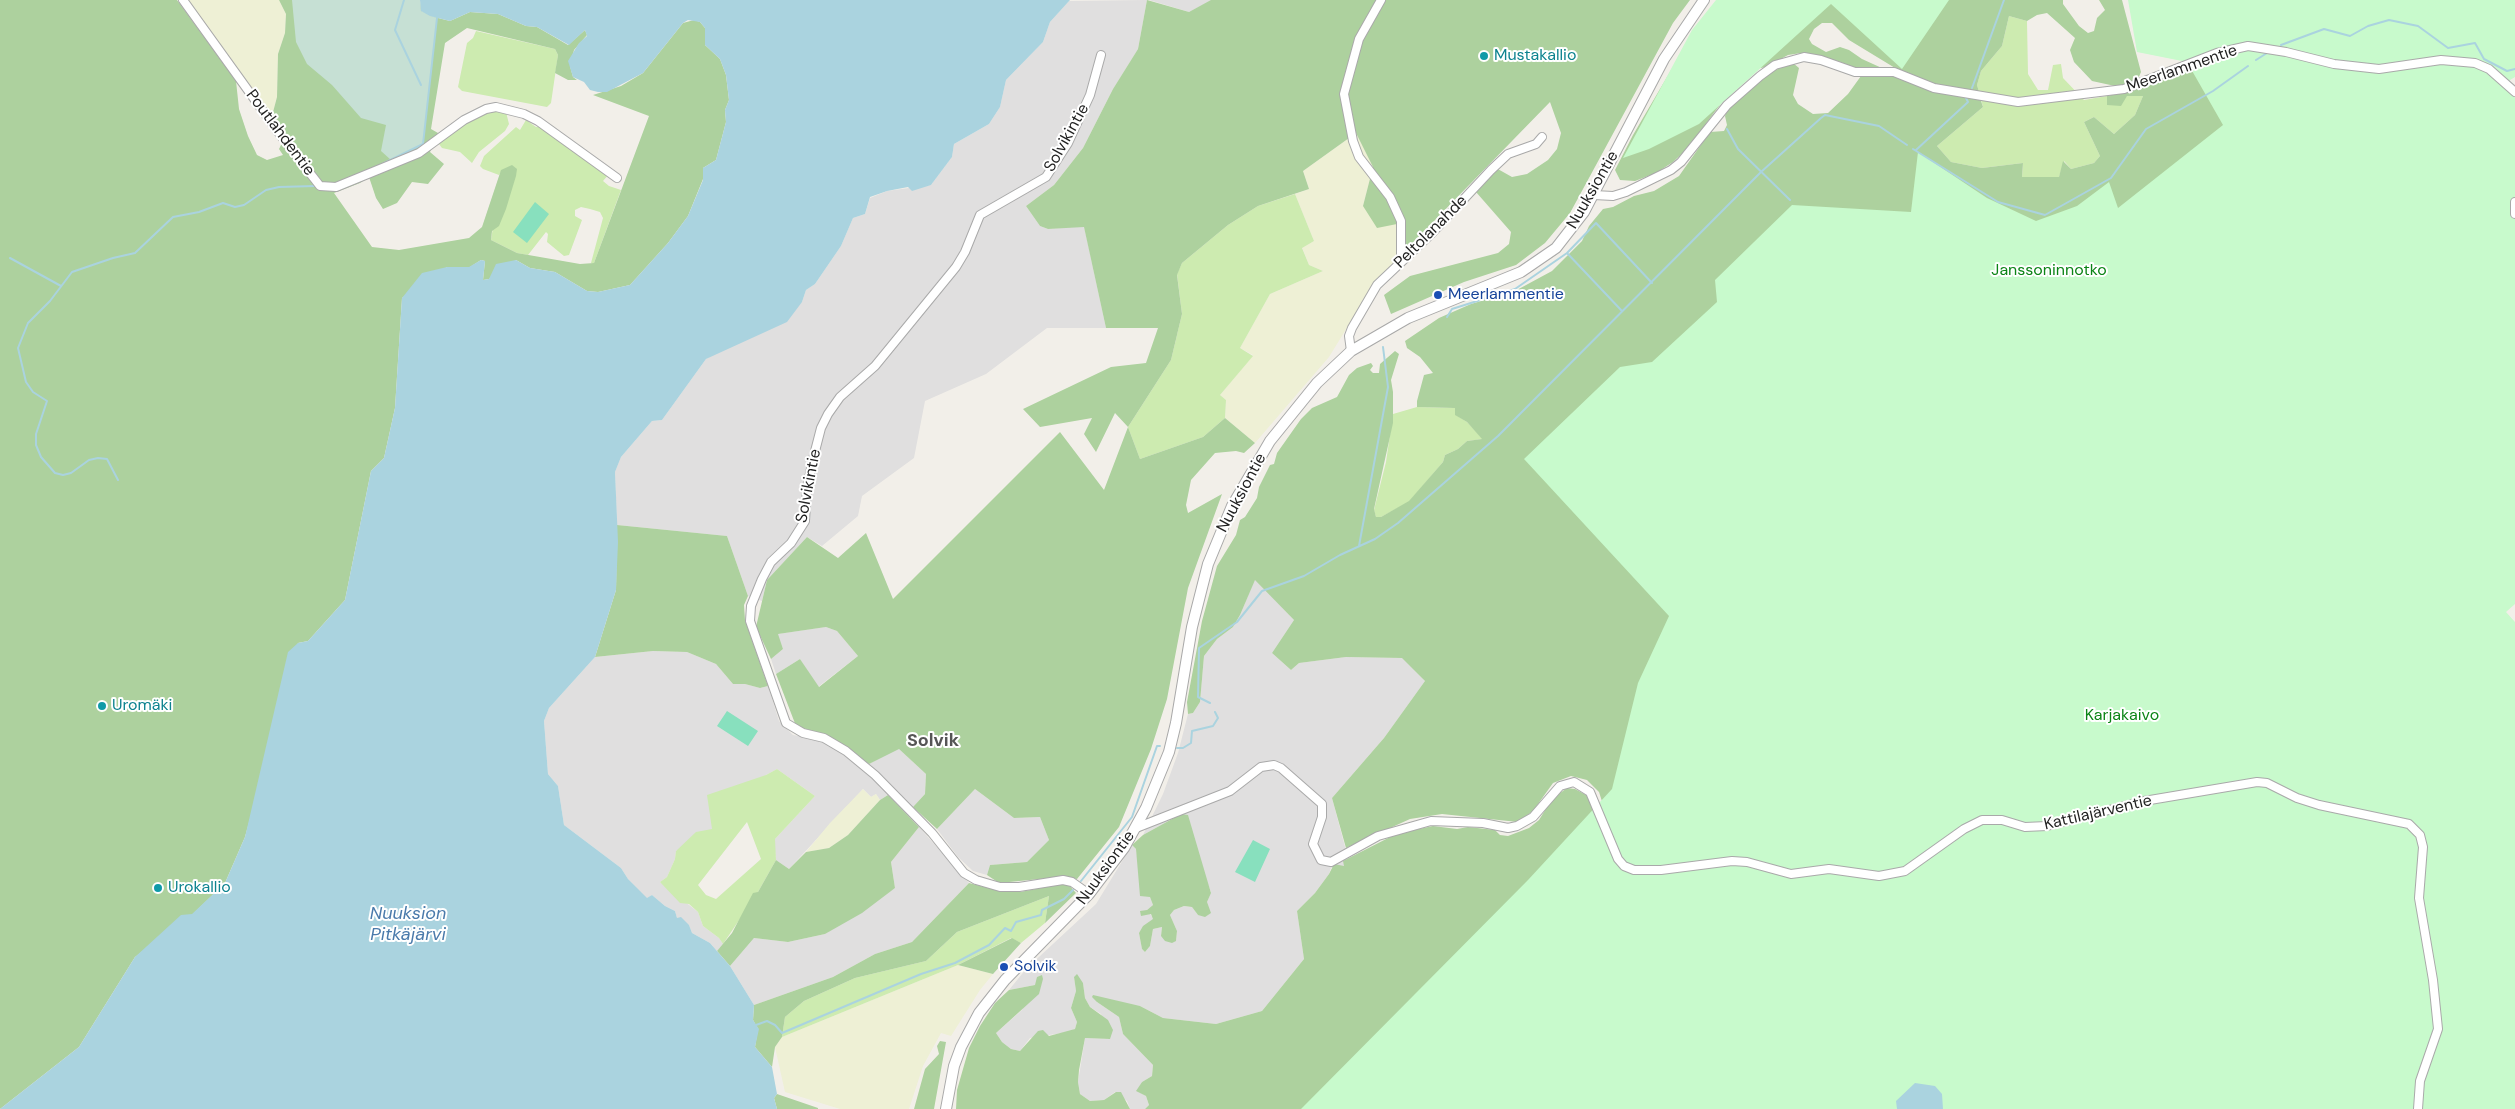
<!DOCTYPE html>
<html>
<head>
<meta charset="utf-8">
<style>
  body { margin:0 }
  canvas { display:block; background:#f2efe9 }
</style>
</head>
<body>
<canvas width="2515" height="1109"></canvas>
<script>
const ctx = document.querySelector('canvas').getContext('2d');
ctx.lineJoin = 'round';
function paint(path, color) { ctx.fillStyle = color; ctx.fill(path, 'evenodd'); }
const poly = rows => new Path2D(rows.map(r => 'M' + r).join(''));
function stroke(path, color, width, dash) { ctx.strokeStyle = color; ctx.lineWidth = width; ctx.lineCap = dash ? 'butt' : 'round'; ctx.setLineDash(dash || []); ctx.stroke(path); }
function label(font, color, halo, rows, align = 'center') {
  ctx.font = font + ' "DM Sans",sans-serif'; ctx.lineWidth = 4; ctx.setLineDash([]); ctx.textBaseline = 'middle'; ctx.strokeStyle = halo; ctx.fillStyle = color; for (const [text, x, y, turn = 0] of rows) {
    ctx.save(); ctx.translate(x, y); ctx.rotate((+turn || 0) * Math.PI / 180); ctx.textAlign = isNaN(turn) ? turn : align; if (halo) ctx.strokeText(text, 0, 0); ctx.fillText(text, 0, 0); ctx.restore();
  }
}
paint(poly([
  [1147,0,1138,49,1113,89,1083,148,1054,185,1026,206,1040,226,1048,229,1084,226,1106,328,1047,328,986,374,925,401,914,458,862,496,858,516,822,546,807,537,767,580,762,601,748,596,727,536,617,525,615,472,621,457,652,421,662,420,706,359,802,302,806,290,815,284,841,246,853,218,865,214,870,198,887,191,931,185,952,157,954,144,989,124,1000,107,1006,80,1043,42,1050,22,1069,1],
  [1149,0,1211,0,1212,1,1189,12],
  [1255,579,1294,620,1272,653,1291,670,1299,663,1346,657,1403,658,1425,681,1384,738,1332,798,1348,858,1343,861,1345,866,1331,868,1329,874,1315,893,1297,911,1304,959,1262,1011,1216,1024,1163,1018,1140,1006,1097,1002,1119,1017,1123,1034,1153,1065,1152,1076,1142,1082,1137,1091,1146,1096,1149,1105,1145,1109,1130,1109,1127,1101,1115,1092,1104,1100,1090,1101,1080,1094,1078,1082,1085,1038,1110,1039,1101,1014,1090,1007,1085,998,1083,983,1074,977,1076,991,1071,1008,1077,1022,1075,1029,1069,1032,1030,1038,1020,1051,1011,1049,1002,1042,996,1033,1022,1010,1035,985,1009,990,1026,969,1096,904,1132,845,1136,849,1138,864,1153,905,1147,910,1154,919,1139,933,1142,949,1145,952,1150,946,1153,929,1162,927,1161,936,1176,941,1177,931,1170,915,1174,910,1184,906,1192,907,1198,915,1207,902,1211,892,1181,814,1143,835,1163,794,1178,753,1188,714,1193,713,1200,702,1204,656,1217,639,1233,627,1240,615],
  [826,627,837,631,858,656,818,687,800,659,776,674,771,659,783,649,777,634],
  [653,651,687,652,716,664,733,684,745,684,760,688,768,686,779,721,793,735,822,740,838,749,879,783,888,795,880,800,876,794,871,797,863,789,789,869,776,860,774,840,815,796,777,769,766,775,712,830,676,851,675,859,667,877,660,882,698,912,703,926,719,938,723,944,717,951,710,943,692,933,689,925,677,918,675,911,665,906,652,895,647,899,628,879,621,868,564,825,558,786,548,774,544,721,549,708,595,657],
  [898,748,926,774,925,794,913,807,869,764],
  [975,789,1014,818,1040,817,1049,840,1027,862,990,865,987,875,973,871,958,857,937,829],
  [919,827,969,883,912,942,875,954,833,977,754,1005,730,966,754,938,788,942,825,934,895,888,891,862]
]), '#e0dfdf');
paint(poly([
  [187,0,279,0,286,14,285,33,278,54,277,97,272,116],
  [1356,133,1373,167,1363,206,1398,224,1398,258,1372,287,1329,357,1255,443,1225,418,1226,400,1220,395,1253,355,1240,348,1270,294,1323,271,1309,265,1302,247,1314,241,1295,194,1309,189,1303,171],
  [863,789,871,797,876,794,880,800,848,835,829,848,806,852,830,823],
  [958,965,993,974,980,990,951,1036,941,1033,923,1066,909,1109,840,1109,785,1092,775,1047,782,1037]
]), '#eef0d5');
paint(poly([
  [2009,16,2027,21,2028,74,2038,90,2048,90,2053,65,2061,64,2063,78,2084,100,2107,96,2107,105,2127,96,2143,96,2135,115,2114,134,2094,117,2084,122,2100,156,2094,163,2071,169,2064,161,2059,177,2022,177,2023,163,1982,168,1951,162,1937,146,1983,107,1977,85,1981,71,2002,46],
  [476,31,555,49,558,55,551,103,547,107,462,91,458,87,467,43,473,38],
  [495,109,506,112,509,124,505,131,479,152,472,163,460,152,442,148,439,144,445,137,473,117],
  [526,120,536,127,541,126,609,174,603,181,609,186,621,190,594,263,591,263,603,218,600,212,590,209,581,207,575,210,575,216,582,220,569,255,564,256,547,242,548,234,546,232,528,255,517,253,491,240,502,170,499,175,483,169,480,166,484,156,516,127,520,130],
  [1295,194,1314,241,1302,248,1309,265,1323,271,1270,294,1240,348,1253,356,1220,395,1226,400,1225,418,1203,437,1140,459,1128,427,1171,360,1182,314,1177,274,1182,263,1228,225,1258,206],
  [1417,407,1455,408,1456,415,1467,422,1483,439,1467,441,1458,449,1445,455,1443,462,1409,502,1381,517,1376,517,1374,510,1386,462,1393,414],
  [777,769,815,796,775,839,776,860,758,892,723,944,719,938,703,926,698,912,689,904,680,903,660,882,667,877,675,859,676,851,696,832,712,829,707,795,766,775],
  [747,822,761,859,716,899,706,895,698,885],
  [1049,896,1045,923,1021,943,1011,938,958,965,782,1037,785,1017,804,1001,855,978,926,961,957,932]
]), '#cdebb0');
paint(poly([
  [0,0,177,0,236,81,239,109,248,136,257,155,267,160,283,155,279,149,285,137,272,116,277,97,278,54,285,33,286,14,279,0,420,0,421,11,430,16,450,21,470,12,498,14,526,26,537,27,568,45,585,30,587,35,574,50,570,66,573,77,577,80,568,80,555,73,558,55,555,49,467,28,445,43,431,129,438,133,430,152,444,164,428,184,412,182,397,203,383,209,376,198,369,177,360,183,334,193,372,247,399,250,469,238,482,227,501,170,512,165,517,169,516,176,506,209,499,226,492,231,491,240,517,253,580,264,594,263,649,116,593,95,621,86,643,73,683,23,694,20,700,22,705,28,705,45,720,59,726,75,729,100,725,110,726,122,716,160,703,168,703,179,688,216,668,243,630,285,598,292,587,291,555,272,530,268,516,260,489,279,483,280,485,261,481,260,470,267,447,267,402,298,395,408,384,458,371,471,345,600,308,641,298,643,245,837,225,883,192,915,135,957,79,1047,0,1109],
  [1147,0,1189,12,1211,0,1690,0,1673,23,1570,213,1545,243,1516,265,1464,282,1391,314,1384,295,1410,276,1498,253,1509,244,1511,232,1476,192,1496,168,1512,177,1527,174,1548,160,1557,149,1561,133,1550,102,1398,258,1397,224,1377,228,1363,206,1373,167,1356,133,1303,171,1309,189,1258,206,1228,225,1182,263,1177,275,1182,314,1171,360,1128,427,1140,459,1203,437,1225,418,1255,443,1244,453,1236,451,1215,453,1191,480,1186,505,1188,513,1222,494,1188,588,1167,699,1151,749,1119,827,1077,879,1060,877,999,883,987,875,990,865,1027,862,1049,840,1040,817,1014,818,975,789,937,829,913,807,925,794,926,774,899,749,869,764,829,736,796,726,776,674,800,659,819,687,858,656,837,631,826,627,778,634,783,649,771,659,756,627,767,580,807,537,838,558,866,533,893,599,1060,432,1104,490,1128,427,1115,413,1096,452,1084,434,1092,418,1040,427,1023,409,1111,367,1146,363,1158,328,1106,328,1084,227,1048,229,1040,226,1026,206,1054,185,1083,148,1113,89,1138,49],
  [1721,0,2063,0,2063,4,2079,26,2088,33,2094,31,2097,18,2105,10,2099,0,2122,0,2141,72,2138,79,2127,84,2115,86,2092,81,2074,62,2070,50,2075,38,2047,13,2037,15,2027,21,2009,16,2002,46,1981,71,1977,85,1979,92,1936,86,1900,71,1849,40,1832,23,1822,23,1814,29,1809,39,1812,44,1826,52,1840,47,1849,50,1862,59,1884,69,1857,69,1838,61,1801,53,1788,55,1766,67,1750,70,1722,102,1688,148,1673,162,1656,173,1635,181,1620,180,1615,170,1633,135,1677,60],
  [2286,59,1608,820,1599,792,1587,780,1571,776,1553,783,1533,811,1518,822,1442,814,1410,819,1346,848,1332,798,1384,738,1425,681,1402,658,1346,657,1299,663,1291,670,1272,653,1294,620,1255,580,1240,615,1233,627,1217,639,1204,656,1200,702,1193,713,1188,714,1187,702,1202,621,1217,566,1236,535,1240,520,1245,517,1257,498,1259,487,1270,465,1274,464,1277,453,1301,419,1312,408,1337,397,1349,375,1357,368,1371,363,1373,366,1370,370,1373,373,1379,373,1380,364,1395,351,1399,354,1391,380,1393,392,1393,423,1374,509,1376,517,1381,517,1409,501,1443,462,1445,455,1458,449,1467,441,1482,439,1467,422,1455,415,1455,408,1417,407,1417,401,1424,375,1433,373,1420,357,1407,348,1405,341,1439,318,1471,304,1515,291,1552,271,1582,241,1589,226,1603,209,1613,207,1634,196,1654,191,1679,176,1710,132,1724,131,1727,125,1725,116,1727,111,1751,88,1773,71,1793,63,1799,68,1793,95,1798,104,1813,114,1828,113,1848,94,1861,76,1892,76,1934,92,1980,98,1983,107,1937,146,1951,162,1982,168,2023,163,2022,177,2059,177,2063,161,2071,169,2094,163,2100,156,2084,122,2094,117,2114,134,2135,115,2143,96,2127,96,2121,106,2107,105,2107,96,2148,86,2201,64],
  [617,525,727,536,748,596,744,605,745,620,768,686,760,688,745,684,733,684,716,664,687,652,653,651,595,657,616,590],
  [1567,788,1575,789,1586,795,1593,805,1897,1109,1145,1109,1149,1105,1146,1096,1136,1091,1142,1082,1152,1076,1153,1065,1123,1034,1119,1017,1097,1002,1092,997,1093,995,1140,1006,1163,1018,1216,1024,1262,1011,1304,959,1297,911,1315,893,1329,874,1334,864,1344,866,1343,861,1396,834,1433,826,1457,829,1468,827,1495,830,1500,835,1508,836,1529,828,1539,820,1552,799],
  [888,795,919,827,891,862,895,888,862,913,825,934,788,942,754,938,730,966,717,951,732,933,753,893,758,892,776,860,789,869,806,852,829,848,848,835,880,800],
  [1181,814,1188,815,1211,893,1207,902,1211,913,1205,917,1198,915,1192,907,1184,906,1174,910,1170,915,1177,931,1176,941,1172,943,1165,941,1161,936,1162,927,1153,929,1150,946,1145,952,1142,949,1139,933,1143,926,1153,919,1151,914,1141,916,1140,911,1147,910,1153,905,1150,897,1140,896,1136,849,1132,845,1143,835],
  [969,883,1000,891,1020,892,1062,884,1069,885,1076,893,1045,923,1049,896,957,932,926,961,855,978,804,1001,785,1017,782,1037,775,1047,772,1067,755,1047,758,1029,753,1020,754,1005,833,977,875,954,912,942],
  [1012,938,1021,943,993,974,958,965],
  [1077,974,1083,983,1085,998,1090,1007,1108,1020,1113,1030,1110,1039,1085,1038,1079,1070,1078,1082,1080,1094,1090,1101,1104,1100,1116,1092,1121,1092,1130,1109,956,1109,957,1090,969,1048,980,1026,995,1003,1009,990,1035,985,1037,977,1042,975,1043,979,1039,994,996,1033,1002,1042,1011,1049,1020,1051,1038,1031,1043,1030,1049,1036,1075,1029,1077,1022,1071,1008,1076,991,1074,977],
  [940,1041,946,1042,934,1109,914,1109,925,1069,939,1054,937,1046],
  [777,1094,818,1108,818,1109,777,1109,774,1098]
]), '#add19e');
paint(poly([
  [292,0,420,0,421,11,437,18,423,144,391,160,381,151,386,125,361,118,332,85,307,64,296,42]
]), '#c6e0d4');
paint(poly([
  [1716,0,1949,0,1902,69,1831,4,1699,124,1649,149,1623,158,1692,30],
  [2128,0,2515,0,2515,77,2510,80,2507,89,2515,94,2515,604,2506,612,2515,622,2515,1109,1301,1109,1528,880,1612,789,1638,683,1669,616,1524,459,1620,367,1652,362,1717,302,1715,280,1792,205,1911,212,1918,152,1987,198,2036,221,2077,206,2109,182,2118,208,2223,125,2187,62,2137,52]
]), '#c8facc');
paint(poly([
  [535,202,549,214,527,243,513,232],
  [727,711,758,731,748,746,717,726],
  [1253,840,1270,849,1255,882,1235,872]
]), '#88e0be');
paint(poly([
  [420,0,1070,0,1050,22,1043,42,1006,80,1000,107,989,124,954,144,952,157,931,185,912,191,908,187,887,191,870,197,865,214,853,218,841,246,815,284,806,290,802,302,787,322,706,359,662,420,652,421,621,457,615,472,618,542,616,590,595,657,549,708,544,721,548,774,558,786,564,825,621,868,628,879,647,898,652,895,665,906,675,911,677,918,681,917,689,925,692,933,710,943,730,966,754,1005,753,1020,759,1029,755,1047,772,1067,777,1094,774,1098,777,1109,0,1109,79,1047,135,957,181,915,192,914,225,883,245,837,288,652,298,643,308,641,345,600,371,471,384,458,395,408,402,298,422,273,447,267,469,267,481,260,485,261,483,280,489,279,496,264,516,260,530,268,555,272,587,291,598,292,630,285,668,243,688,216,703,180,703,168,716,160,726,122,725,110,729,100,726,75,720,59,705,45,705,28,700,22,688,20,683,23,643,73,607,92,598,92,590,90,584,82,573,77,568,61,579,43,587,36,585,30,569,45,537,27,526,26,498,14,470,12,450,21,430,16,421,11],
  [1915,1083,1935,1086,1942,1094,1943,1109,1897,1109,1896,1101]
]), '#aad3df');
stroke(poly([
  [404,0,395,30,421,85],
  [2281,45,2324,29,2350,36,2368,26,2389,20,2418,26,2448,48,2475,43,2484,59,2507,71,2515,69],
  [2256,60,2267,53],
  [1972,88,2004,0],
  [1727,129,1738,149,1790,200],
  [1913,149,1998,202,2045,215,2111,178,2146,129,2213,91,2248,66],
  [1916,150,1968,102,1965,96],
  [378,166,423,144,437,18],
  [1567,253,1622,311],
  [10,258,61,286],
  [1447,317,1452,309,1515,289,1567,253,1596,223,1652,283],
  [118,480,107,459,98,458,89,460,71,473,63,475,55,473,41,457,36,445,36,434,47,401,33,392,26,382,18,348,28,323,50,301,72,272,113,258,135,253,173,217,199,212,223,203,235,207,244,205,266,190,279,187,315,186],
  [1359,546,1388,387,1383,347],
  [1210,703,1198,697,1199,648,1237,622,1262,591,1304,576,1340,555,1375,539,1398,523,1498,436,1761,172,1821,118,1825,115,1879,126,1907,145],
  [1177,748,1183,748,1191,743,1192,731,1213,726,1218,718,1215,712],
  [1081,881,1132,817,1157,746,1160,746],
  [756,1025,767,1021,775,1025,782,1033,921,974,955,963,989,945,1005,928,1011,931,1016,922,1041,915,1042,910,1064,899,1073,890]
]), '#aad3df', 2);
const minor = poly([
  [183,0,278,132,320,186,336,187,419,153,464,120,486,109,496,107,524,114,538,121,617,178],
  [1381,0,1359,39,1344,94,1353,141,1359,157,1390,197,1401,221,1401,262],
  [1594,195,1613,196,1626,192,1671,170,1681,162,1727,105,1760,76,1775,65,1804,57,1821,60,1855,72,1894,72,1934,88,2018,102,2124,89,2217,53,2248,46,2286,52,2334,64,2379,69,2441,60,2475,63,2489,69,2515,92],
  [2515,202,2515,214],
  [1351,351,1349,336,1352,328,1377,285,1432,233,1491,170,1508,154,1536,144,1542,137],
  [1136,828,1230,791,1261,767,1274,765,1281,768,1322,804,1322,817,1313,844,1321,860,1331,862,1378,836,1431,821,1483,823,1508,828,1517,826,1533,817,1560,786,1574,782,1590,792,1618,859,1624,866,1634,870,1661,870,1732,861,1747,862,1791,874,1829,869,1879,876,1905,871,1964,829,1982,820,2002,820,2025,827,2047,826,2144,801,2257,782,2267,783,2297,798,2319,805,2409,824,2420,835,2423,847,2419,898,2433,980,2438,1029,2420,1081,2418,1109],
  [1089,894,1072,882,1063,880,1019,887,1000,887,976,880,964,873,932,833,875,775,846,751,824,738,803,733,786,723,750,621,751,606,762,579,771,562,791,543,805,521,807,488,813,459,821,428,828,414,840,397,875,366,956,267,965,252,980,215,1046,177,1068,143,1090,95,1101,55]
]);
const tertiary = poly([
  [946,1109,954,1066,961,1047,979,1013,1005,980,1089,894,1124,848,1146,808,1169,752,1176,723,1192,627,1208,564,1232,506,1270,441,1317,383,1351,351,1408,318,1521,272,1556,248,1584,212,1664,59,1704,0]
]);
stroke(minor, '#a9a9a9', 10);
stroke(tertiary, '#a9a9a9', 12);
stroke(minor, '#fff', 8);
stroke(tertiary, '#fff', 10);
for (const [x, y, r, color] of [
  [1484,56,5,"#0f9aa8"],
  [1438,295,5,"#1a4fb4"],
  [102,706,5,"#0f9aa8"],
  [158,888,5,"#0f9aa8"],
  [1004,967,5,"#1a4fb4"]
]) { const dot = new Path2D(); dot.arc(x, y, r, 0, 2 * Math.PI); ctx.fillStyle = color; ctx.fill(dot); stroke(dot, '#fff', 2); }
label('16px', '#0d838f', '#fff', [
  ["Mustakallio",1494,56],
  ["Uromäki",112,706],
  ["Urokallio",168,888]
], 'left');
label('16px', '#222', '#fff', [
  ["Meerlammentie",2182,69,-19],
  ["Poutlahdentie",280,133,53],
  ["Solvikintie",1067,138,-61],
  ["Nuuksiontie",1593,190,-60],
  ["Peltolanahde",1431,232,-45],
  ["Solvikintie",809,486,-79],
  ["Nuuksiontie",1242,493,-62],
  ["Kattilajärventie",2098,813,-13],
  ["Nuuksiontie",1106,868,-54]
]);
label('16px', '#0c8416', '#fff', [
  ["Janssoninnotko",2049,271],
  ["Karjakaivo",2122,716]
]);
label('16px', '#164399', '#fff', [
  ["Meerlammentie",1448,295],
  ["Solvik",1014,967]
], 'left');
label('bold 18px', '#555', '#fff', [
  ["Solvik",933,741]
]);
label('italic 18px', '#4a7aab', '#fff', [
  ["Nuuksion",408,914],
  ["Pitkäjärvi",408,935]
]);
</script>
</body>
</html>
